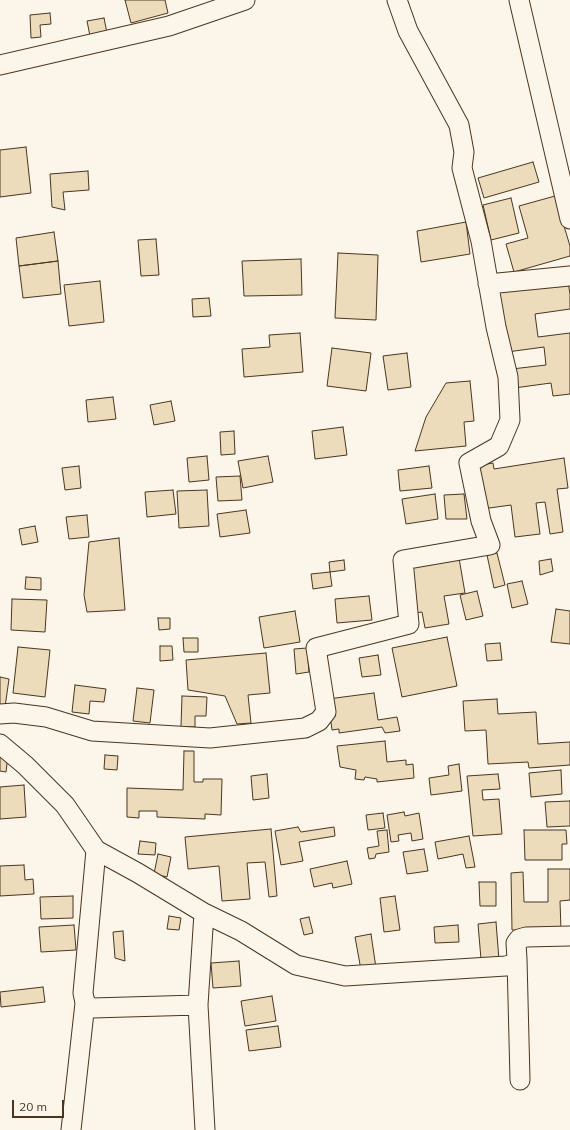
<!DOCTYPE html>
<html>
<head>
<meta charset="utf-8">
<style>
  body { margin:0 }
  #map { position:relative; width:570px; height:1130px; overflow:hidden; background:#fbf6e9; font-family:Mulish,sans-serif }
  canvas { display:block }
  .scale { position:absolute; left:12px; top:1100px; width:52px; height:18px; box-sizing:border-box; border:2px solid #4a3520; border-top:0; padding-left:5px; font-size:12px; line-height:14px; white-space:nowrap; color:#4a3520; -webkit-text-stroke:3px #fbf6e9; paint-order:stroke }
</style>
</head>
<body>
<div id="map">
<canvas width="570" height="1130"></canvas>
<div class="scale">20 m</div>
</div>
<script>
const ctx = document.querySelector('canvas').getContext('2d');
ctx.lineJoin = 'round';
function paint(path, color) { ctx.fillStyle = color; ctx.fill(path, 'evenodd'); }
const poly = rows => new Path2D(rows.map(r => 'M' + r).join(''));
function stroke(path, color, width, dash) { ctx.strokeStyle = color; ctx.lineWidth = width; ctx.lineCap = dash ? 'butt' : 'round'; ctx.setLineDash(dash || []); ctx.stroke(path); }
const building = poly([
  [125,0,165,0,168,13,131,23,125,0],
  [50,13,51,24,40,25,41,37,31,38,30,15,50,13],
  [104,18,107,33,90,36,87,21,104,18],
  [26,147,31,193,0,197,0,150,26,147],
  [533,162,539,182,484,198,478,178,533,162],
  [88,171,89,190,63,192,65,210,52,207,50,174,88,171],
  [555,196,570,246,570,256,514,272,506,244,528,238,519,206,555,196],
  [511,198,519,233,491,240,483,205,511,198],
  [466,222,470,254,421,262,417,231,466,222],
  [54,232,58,261,19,266,16,238,54,232],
  [156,239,159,275,141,276,138,240,156,239],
  [338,253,378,255,376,320,335,318,338,253],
  [301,259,302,295,244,296,242,261,301,259],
  [58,261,61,294,23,298,19,266,58,261],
  [100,281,104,322,69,326,64,285,100,281],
  [568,282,570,294,570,309,535,314,538,337,570,333,570,394,553,396,551,383,514,388,512,369,546,365,544,347,507,352,498,291,568,282],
  [209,298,211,316,193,317,192,299,209,298],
  [300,333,303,372,244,377,242,349,270,347,269,335,300,333],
  [332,348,371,353,366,391,327,386,332,348],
  [407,353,411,387,388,390,383,356,407,353],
  [470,381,474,421,464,422,466,446,415,451,426,417,446,383,470,381],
  [113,397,116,419,88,422,86,400,113,397],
  [171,401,175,421,154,425,150,405,171,401],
  [343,427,347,455,315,459,312,431,343,427],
  [234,431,235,454,221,455,220,432,234,431],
  [207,456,209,480,189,482,187,458,207,456],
  [268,456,273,482,243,488,238,461,268,456],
  [564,458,568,488,557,489,563,532,550,534,545,502,536,503,540,534,515,537,511,505,482,509,475,466,493,463,494,469,564,458],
  [79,466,81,488,65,490,62,468,79,466],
  [429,466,432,488,400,491,398,470,429,466],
  [240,476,242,500,218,501,216,477,240,476],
  [173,490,176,514,147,517,145,492,173,490],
  [207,490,209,526,179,528,177,491,207,490],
  [435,494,438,519,406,524,402,499,435,494],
  [464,494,467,519,446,519,444,495,464,494],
  [246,510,250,533,220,537,217,514,246,510],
  [87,515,89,537,69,539,66,517,87,515],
  [35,526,38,542,22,545,19,529,35,526],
  [119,538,125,610,87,612,84,595,89,542,119,538],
  [497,553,505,585,494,588,487,555,497,553],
  [459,558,465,593,444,596,449,624,425,628,422,612,414,613,407,566,459,558],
  [551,559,553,571,540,575,539,561,551,559],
  [344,560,345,570,330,572,329,562,344,560],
  [330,572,332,586,313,589,311,574,330,572],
  [26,577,41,578,41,590,25,589,26,577],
  [522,581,528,604,512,608,507,584,522,581],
  [477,591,483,616,466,620,460,595,477,591],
  [369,596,372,620,337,623,335,599,369,596],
  [12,599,47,600,45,632,11,630,12,599],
  [556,609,570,611,570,644,551,642,556,609],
  [295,611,300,642,264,648,259,617,295,611],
  [158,618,170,618,170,629,159,630,158,618],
  [447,637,457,686,402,697,392,648,447,637],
  [183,638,198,638,198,652,184,652,183,638],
  [500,643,502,660,487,661,485,644,500,643],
  [160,646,172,646,173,660,160,661,160,646],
  [18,647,50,650,45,697,13,693,18,647],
  [307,648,309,672,296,674,294,649,307,648],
  [266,653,270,693,248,695,251,723,237,724,225,696,188,690,186,660,266,653],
  [378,655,381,675,362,677,359,658,378,655],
  [0,677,9,679,5,707,0,706,0,677],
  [75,685,106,689,104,702,90,701,89,714,72,712,75,685],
  [137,688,154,690,150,723,133,721,137,688],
  [374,693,378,720,397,717,400,731,385,733,382,727,339,733,339,729,332,730,328,699,374,693],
  [182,696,207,697,206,716,195,716,195,727,181,727,182,696],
  [497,699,498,714,536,712,538,744,570,742,570,765,529,768,528,762,488,764,486,730,465,731,463,701,497,699],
  [385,741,387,762,406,760,406,765,413,764,414,778,377,782,377,779,365,777,364,780,355,779,356,770,340,767,337,746,385,741],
  [184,751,194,751,194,782,203,782,203,779,222,779,221,815,205,814,205,819,157,817,157,811,139,811,139,818,127,817,127,788,183,790,184,751],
  [0,754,8,755,6,772,0,771,0,754],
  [105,755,118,756,117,770,104,769,105,755],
  [459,764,462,791,431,795,429,778,449,775,448,766,459,764],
  [561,770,562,794,531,797,529,773,561,770],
  [267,774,269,798,253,800,251,776,267,774],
  [498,774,500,789,482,790,483,800,499,799,502,834,473,836,467,776,498,774],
  [24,785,26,817,0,819,0,787,24,785],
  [570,801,570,826,547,827,545,802,570,801],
  [404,812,405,816,419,813,423,839,412,841,411,833,398,835,399,841,391,842,387,815,404,812],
  [383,813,385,828,368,830,366,815,383,813],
  [298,827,301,832,334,827,335,836,299,842,303,861,281,865,275,831,298,827],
  [271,829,277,896,269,897,265,862,247,863,250,899,222,901,219,866,188,869,185,837,271,829],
  [387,830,389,852,376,854,375,858,369,859,367,848,379,846,377,831,387,830],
  [524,830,566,830,567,844,562,844,562,860,525,860,524,830],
  [469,836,475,867,466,868,463,854,438,859,435,842,469,836],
  [140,841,156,843,155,855,138,854,140,841],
  [424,849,428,871,407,874,403,852,424,849],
  [158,854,171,857,167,877,154,874,158,854],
  [347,861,352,884,333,888,332,883,314,887,310,869,347,861],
  [24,865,25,880,33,879,34,894,0,896,0,866,24,865],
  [548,869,570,869,570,900,560,901,561,930,512,930,511,873,523,872,524,902,548,902,548,869],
  [479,882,496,882,496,906,480,906,479,882],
  [73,896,73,918,41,919,40,897,73,896],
  [395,896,400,930,384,932,380,898,395,896],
  [169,916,181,918,179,930,167,929,169,916],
  [309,917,313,933,304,935,300,919,309,917],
  [496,922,499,960,481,959,478,924,496,922],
  [74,925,76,950,41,952,39,927,74,925],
  [458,925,459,942,435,943,434,927,458,925],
  [123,931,125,961,115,958,113,932,123,931],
  [371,934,376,968,361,970,355,937,371,934],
  [239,961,241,986,213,988,211,963,239,961],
  [43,987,45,1002,1,1007,0,992,43,987],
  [272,996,276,1021,245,1026,241,1001,272,996],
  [278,1026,281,1047,249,1051,246,1030,278,1026]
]);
paint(building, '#ecdcbc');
stroke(building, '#4a3520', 1);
const minor = poly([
  [519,0,570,219],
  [0,65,169,26,245,0],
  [488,284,570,276],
  [0,714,14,713,46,717,92,731,210,738,305,728,319,721,326,712,316,648,409,624,403,560,490,545,481,521,469,463,499,446,510,420,508,377,496,327,481,241,462,168,464,152,459,125,408,31,397,0],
  [0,744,25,765,65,805,96,850,138,873,204,913,241,931,296,965,345,976,506,966,513,964,517,959,516,943,519,939,526,937,570,936],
  [96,850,83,993,85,1003,92,1008,198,1005],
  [204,913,198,1005,205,1130],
  [517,959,520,1080],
  [71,1130,85,1003]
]);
stroke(minor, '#4a3520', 21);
stroke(minor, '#fbf6e9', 19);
</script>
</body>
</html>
